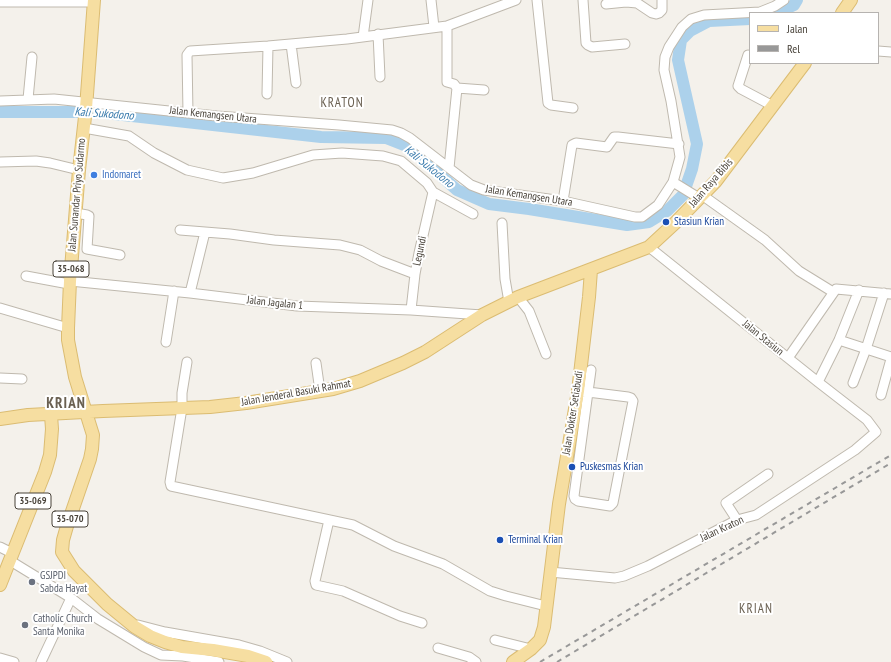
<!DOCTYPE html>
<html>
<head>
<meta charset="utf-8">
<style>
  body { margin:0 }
  #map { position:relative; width:891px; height:662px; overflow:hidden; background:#f4f1eb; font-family:"PT Sans Narrow",sans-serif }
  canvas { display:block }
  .legend { position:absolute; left:749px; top:12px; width:130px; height:52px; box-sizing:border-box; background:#fff; border:1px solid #b6b3b0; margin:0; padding:5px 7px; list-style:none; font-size:12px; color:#484239 }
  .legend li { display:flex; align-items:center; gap:8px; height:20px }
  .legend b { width:20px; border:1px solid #b6b3b0 }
</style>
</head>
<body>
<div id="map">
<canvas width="891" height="662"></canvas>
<ul class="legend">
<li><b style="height:5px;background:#f6dea1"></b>Jalan</li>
<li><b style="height:5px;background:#989898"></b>Rel</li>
</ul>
</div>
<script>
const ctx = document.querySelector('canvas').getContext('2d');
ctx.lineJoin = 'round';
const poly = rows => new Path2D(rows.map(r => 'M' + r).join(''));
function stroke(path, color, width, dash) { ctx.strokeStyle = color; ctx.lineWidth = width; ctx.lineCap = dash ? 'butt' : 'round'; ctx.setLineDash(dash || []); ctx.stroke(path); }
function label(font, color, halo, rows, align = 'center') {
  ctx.font = font + ' "PT Sans Narrow",sans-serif'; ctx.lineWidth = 4; ctx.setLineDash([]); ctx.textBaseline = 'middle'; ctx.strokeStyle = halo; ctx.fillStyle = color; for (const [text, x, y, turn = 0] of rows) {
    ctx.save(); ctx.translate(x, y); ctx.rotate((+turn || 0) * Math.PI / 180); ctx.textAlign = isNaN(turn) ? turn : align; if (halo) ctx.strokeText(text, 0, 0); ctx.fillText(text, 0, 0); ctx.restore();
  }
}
stroke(poly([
  [776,13,794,5,797,0],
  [0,112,96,112,321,137,386,138,409,147,457,190,489,204,529,209,627,225,649,222,667,211,683,195,692,169,697,144,678,60,681,40,690,31,709,21,750,19]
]), '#acd1eb', 12);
const minor = poly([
  [431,0,434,27],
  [537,0,548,103,551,105,573,108],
  [583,0,586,43,588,45,592,47,625,44],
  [0,2,94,2],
  [606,4,626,2,637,3,652,13,656,14,659,13,662,10,662,0],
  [447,26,447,82,454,84,457,88],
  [378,34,380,77],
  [363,37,368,0],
  [291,44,296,83],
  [878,51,891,52],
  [748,55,738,86,741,89,773,106],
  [267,94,268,46],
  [28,99,32,57],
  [0,101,54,99,217,116,339,125,392,130,401,133,410,138,471,185,484,190,563,201,635,217,642,217,658,205,673,182,680,157,671,101,664,70,665,57,669,47,682,27,691,19,704,15,760,12,775,6,784,0],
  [188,113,187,55,190,51,268,46,347,39,447,26,516,0],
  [84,128,129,136,154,153,187,170,223,178,253,173,313,155,342,153,383,156,401,161,427,183,433,192,473,214],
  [0,162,36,161,50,163,79,170],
  [449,168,457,88,484,90],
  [673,182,699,198],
  [702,195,765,240,799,271,833,292],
  [563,201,572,145,576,143,607,147,614,137,618,137,679,144],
  [76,213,87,215,89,216,87,249,120,255],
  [502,223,505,279,509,302],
  [180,230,230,234,274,240,340,245,360,250,381,261,415,274],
  [26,276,69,284],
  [70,281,190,293,297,306,411,310,482,315],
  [190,293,205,232],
  [518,297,529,311,546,354],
  [0,308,68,328],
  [411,310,415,274,419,253,433,192],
  [839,340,891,357],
  [166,342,174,291],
  [788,358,836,289,891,294],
  [187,362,182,393,182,408,170,482,171,486,353,525,394,546,443,564,490,591,506,596,546,606],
  [316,363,320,391],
  [0,378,22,379],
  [818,382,839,340,859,290],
  [853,383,866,349,884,293],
  [578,391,588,392,628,397,631,398,633,401,613,503,610,506,578,501,575,499,574,496,588,392,591,370],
  [881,395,891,359],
  [329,520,315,581,316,585,343,591,400,616,422,623],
  [737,520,726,503,768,474],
  [0,547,12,553],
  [9,560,71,598,98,619,144,647,161,655,183,656,219,662],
  [550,572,615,578,624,576,648,566,737,520,756,515,855,450,876,432,867,420,818,382,649,247],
  [138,625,165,632,239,645,260,651,287,662],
  [495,640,531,649],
  [438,648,469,657,476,662],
  [0,658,14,662],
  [41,662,71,598]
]);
const major = poly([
  [94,0,86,108,79,170,70,281,68,328,68,340,75,377,93,435,92,449,90,459,67,526,63,540,62,552,74,571,107,604,135,627,150,636,165,642,182,647,213,650,248,656,266,662],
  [842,13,851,0],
  [0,419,28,415,103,411,210,407,246,403,333,389,360,381,403,363,425,352,482,315,518,297,649,247,675,223,716,181,805,63],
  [0,585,45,472,50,455,52,429,51,415],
  [513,662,531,649,540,640,544,627,559,504,578,391,589,297,591,270]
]);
stroke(minor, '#bfb9ae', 11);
stroke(major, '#dbbc72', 14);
stroke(minor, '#fff', 9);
stroke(major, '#f6dea1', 12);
stroke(poly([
  [540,662,891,455],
  [557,662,891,463]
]), '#989898', 2, [5, 5]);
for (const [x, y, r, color] of [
  [94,175,4,"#3f7fe0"],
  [666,222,4,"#1a4fb4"],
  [572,467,4,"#1a4fb4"],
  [500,540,4,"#1a4fb4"],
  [32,582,4,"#6b7280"],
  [25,625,4,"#6b7280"]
]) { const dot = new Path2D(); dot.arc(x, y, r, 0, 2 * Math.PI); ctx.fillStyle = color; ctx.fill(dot); stroke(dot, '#fff', 1.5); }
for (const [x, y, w] of [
  [71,269,36],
  [33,501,36],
  [70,519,36]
]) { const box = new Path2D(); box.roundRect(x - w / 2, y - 8, w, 16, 3); ctx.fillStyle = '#fff'; ctx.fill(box); stroke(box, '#484239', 1); }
label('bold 10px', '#484239', null, [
  ["35-068",71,269],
  ["35-069",33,501],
  ["35-070",70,519]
]);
label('11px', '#484239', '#fff', [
  ["Jalan Kemangsen Utara",213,115,6],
  ["Jalan Raya Bibis",711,183,-49],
  ["Jalan Sunandar Priyo Sudarmo",77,195,-85],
  ["Jalan Kemangsen Utara",529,196,9],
  ["Legundi",420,251,-78],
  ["Jalan Jagalan 1",275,303,6],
  ["Jalan Stasiun",763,338,39],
  ["Jalan Jenderal Basuki Rahmat",296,393,-10],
  ["Jalan Dokter Setiabudi",573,413,-81],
  ["Jalan Kraton",722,529,-25]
]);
label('11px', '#366cbe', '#fff', [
  ["Indomaret",102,175]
], 'left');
label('11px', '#164399', '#fff', [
  ["Stasiun Krian",674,222],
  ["Puskesmas Krian",580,467],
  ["Terminal Krian",508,540]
], 'left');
label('11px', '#5b616d', '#fff', [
  ["GSJPDI",40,576],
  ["Sabda Hayat",40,589],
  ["Catholic Church",33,619],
  ["Santa Monika",33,632]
], 'left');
label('italic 12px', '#3a7bac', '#fff', [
  ["Kali Sukodono",104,114,4],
  ["Kali Sukodono",429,167,39]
]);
ctx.letterSpacing = '1px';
label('13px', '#6a6051', '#fff', [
  ["KRATON",342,103],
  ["KRIAN",756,609]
]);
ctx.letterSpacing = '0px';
ctx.letterSpacing = '1px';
label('bold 15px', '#6a6051', '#fff', [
  ["KRIAN",66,404]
]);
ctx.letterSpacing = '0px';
</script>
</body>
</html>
